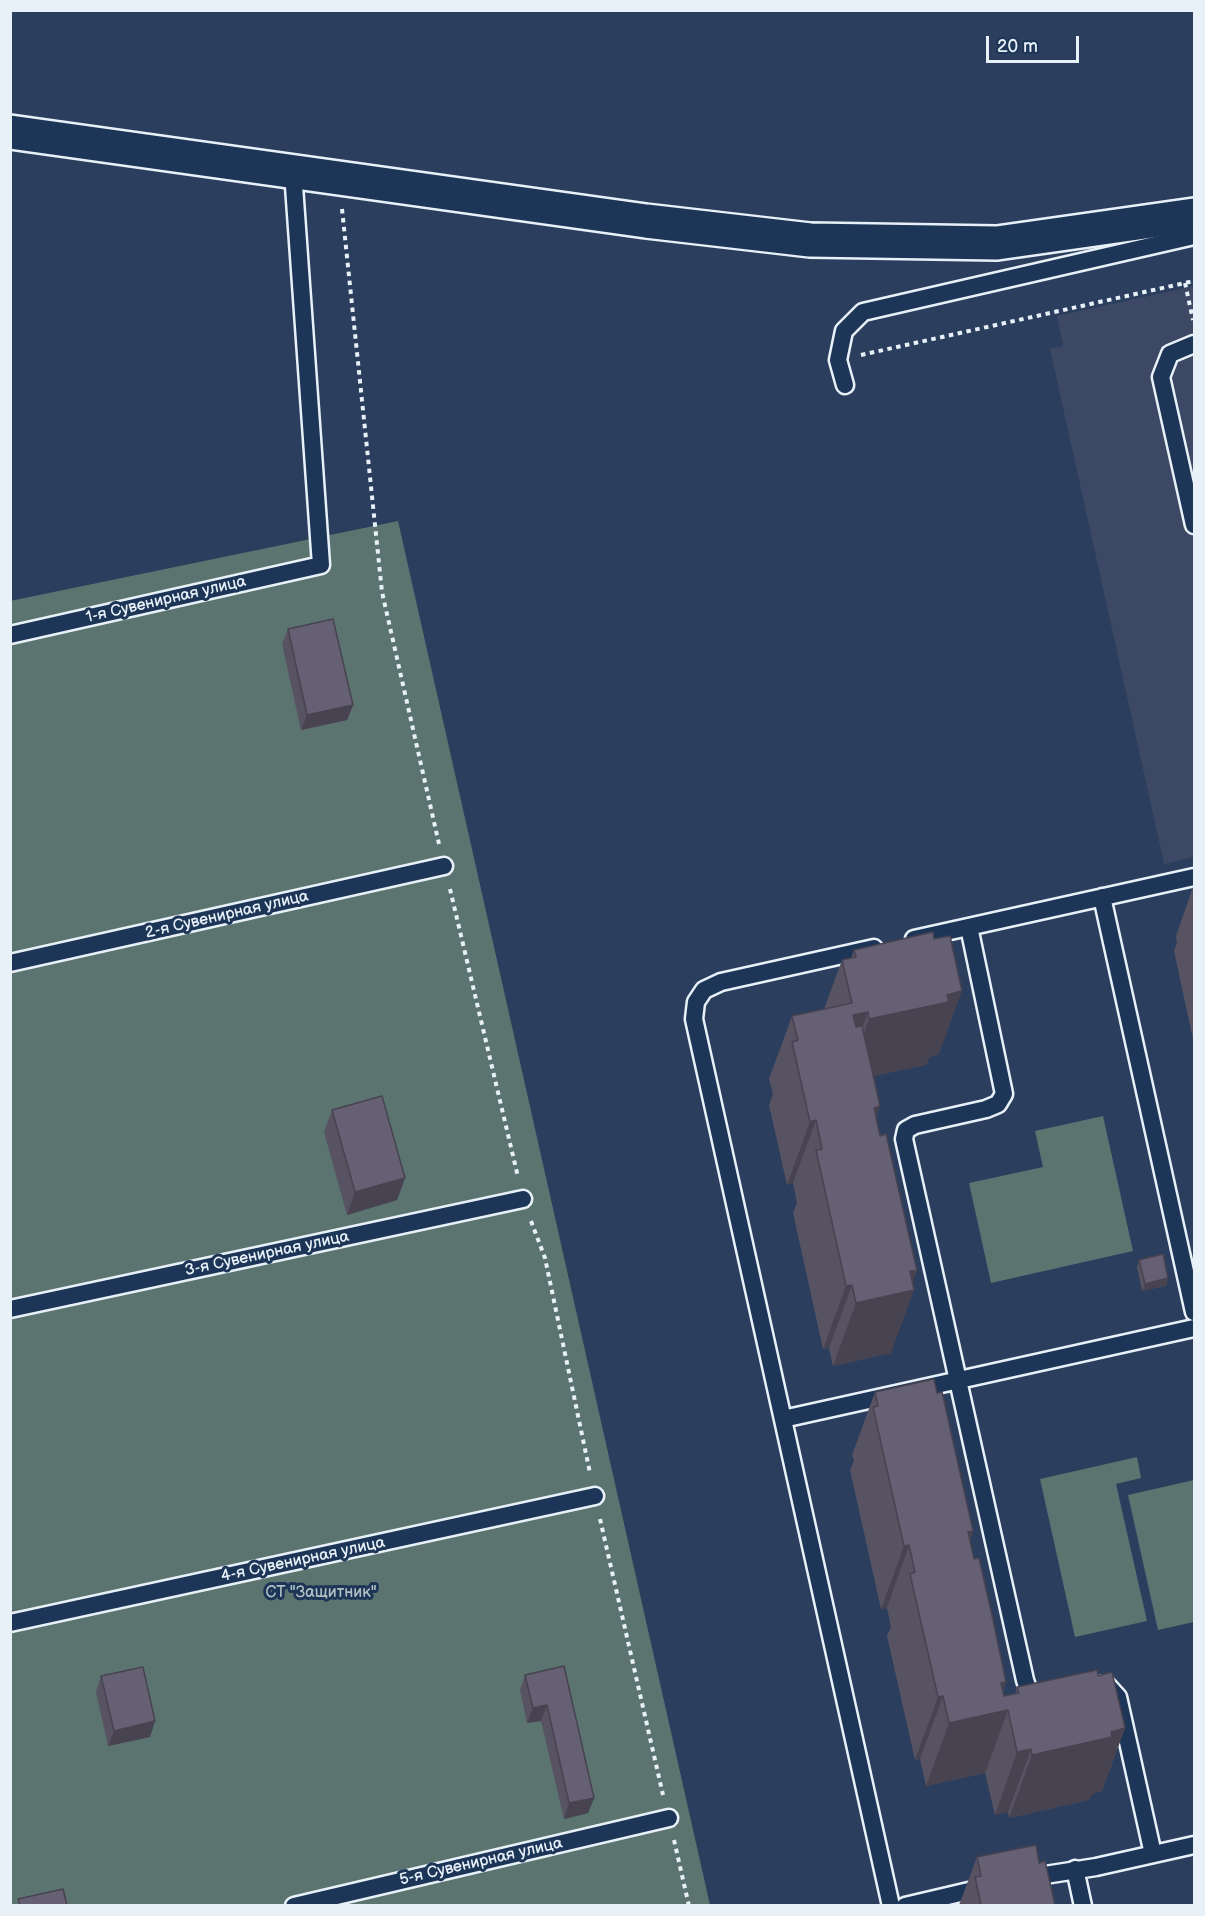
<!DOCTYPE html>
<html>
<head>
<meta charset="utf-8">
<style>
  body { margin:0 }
  #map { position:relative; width:1205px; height:1916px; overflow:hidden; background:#2b3e5d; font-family:"Balsamiq Sans",sans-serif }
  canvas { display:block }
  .frame { position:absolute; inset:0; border:12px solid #e8f1f8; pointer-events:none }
  .scale { position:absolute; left:986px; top:36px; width:93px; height:27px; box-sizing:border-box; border:3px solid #e8f1f8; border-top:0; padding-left:8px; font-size:18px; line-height:21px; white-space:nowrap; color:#e8f1f8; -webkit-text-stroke:4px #1d3557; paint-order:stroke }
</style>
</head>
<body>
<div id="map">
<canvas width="1205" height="1916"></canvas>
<div class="frame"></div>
<div class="scale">20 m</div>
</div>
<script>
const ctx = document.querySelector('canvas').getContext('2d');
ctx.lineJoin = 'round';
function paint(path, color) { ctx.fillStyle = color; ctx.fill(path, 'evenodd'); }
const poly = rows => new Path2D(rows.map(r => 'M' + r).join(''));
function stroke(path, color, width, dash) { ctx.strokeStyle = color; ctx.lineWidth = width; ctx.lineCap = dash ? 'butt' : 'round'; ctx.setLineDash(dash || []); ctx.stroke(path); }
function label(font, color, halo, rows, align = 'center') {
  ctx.font = font + ' "Balsamiq Sans",sans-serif'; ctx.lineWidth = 6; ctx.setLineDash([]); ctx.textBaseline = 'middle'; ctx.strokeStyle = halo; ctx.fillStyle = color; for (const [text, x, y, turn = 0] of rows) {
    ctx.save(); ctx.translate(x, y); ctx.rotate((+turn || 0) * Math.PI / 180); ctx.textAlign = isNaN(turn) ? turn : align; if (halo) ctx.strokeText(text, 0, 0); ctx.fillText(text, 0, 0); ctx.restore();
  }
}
paint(poly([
  [1194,286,1194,857,1164,864,1050,349,1063,346,1057,316]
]), '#3c4864');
paint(poly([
  [398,521,710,1905,11,1905,10,601],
  [1103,1116,1133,1251,991,1283,969,1183,1043,1167,1035,1131],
  [1137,1457,1141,1478,1116,1484,1147,1621,1075,1637,1040,1479],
  [1194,1480,1194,1622,1158,1630,1128,1495]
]), '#5c7470');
const service = poly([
  [1194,344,1170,354,1161,377,1194,525],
  [845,385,838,360,844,331,863,312,1194,236],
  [10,635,321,565,293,172],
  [1102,897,1194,1312],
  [969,927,1004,1094,998,1104,986,1109,915,1125,906,1130,904,1139,1025,1680,1028,1689,1037,1696,1042,1696],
  [914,939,1194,877],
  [874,948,721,982,704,990,696,1002,694,1019,891,1906],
  [10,963,444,866],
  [10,1309,523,1199],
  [783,1419,1194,1328],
  [10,1623,595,1496],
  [1100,1685,1107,1685,1118,1697,1153,1854],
  [1075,1869,1083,1906],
  [1026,1878,1096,1867,1194,1845],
  [294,1906,669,1818],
  [905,1906,986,1887]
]);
const minor = poly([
  [10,132,646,221,810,240,997,243,1194,215]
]);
stroke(service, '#e8f1f8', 21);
stroke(minor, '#e8f1f8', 38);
stroke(poly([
  [342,209,382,592,439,844],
  [1185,283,1193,320],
  [861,355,1194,281],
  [450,889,518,1177],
  [531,1221,545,1258,590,1473],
  [600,1519,663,1795],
  [674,1840,689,1906]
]), '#e8f1f8', 4, [4.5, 4.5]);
stroke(service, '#1d3557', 16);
stroke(minor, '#1d3557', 33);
paint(poly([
  [288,629,353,705,347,720,301,730,282,644],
  [1194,884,1194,1044,1174,951,1177,942,1176,936],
  [854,950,939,1054,929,1057,926,1065,873,1076,876,1117,913,1282,891,1353,833,1366,829,1348,823,1349,793,1213,797,1203,793,1183,787,1185,769,1105,773,1094,769,1079,792,1016,824,1009,842,960,851,958],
  [332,1110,405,1178,397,1200,347,1215,324,1132],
  [1139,1260,1168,1278,1166,1286,1142,1291,1137,1267],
  [875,1392,973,1531,970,1540,974,1559,1006,1682,1003,1691,1004,1696,1015,1694,1017,1687,1098,1676,1125,1728,1102,1791,1092,1794,1089,1800,1009,1818,1008,1812,995,1815,985,1773,926,1786,920,1759,915,1760,887,1636,891,1627,887,1608,881,1609,850,1470,854,1461,852,1455],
  [564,1666,594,1798,588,1813,564,1819,541,1721,527,1723,520,1690,525,1675],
  [101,1676,155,1721,150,1737,108,1746,96,1692],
  [977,1857,1039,1863,1055,1905,959,1905]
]), '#575363');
paint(poly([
  [353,705,347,720,301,730,307,715],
  [962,991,939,1054,929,1057,926,1065,846,1082,869,1019,947,995],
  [868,1012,845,1075,853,1015],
  [880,1106,857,1169,874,1108],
  [816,1120,793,1183,787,1185,810,1122],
  [405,1178,397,1200,347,1215,355,1192],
  [910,1271,917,1271,909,1291,914,1290,891,1353,833,1366,856,1303],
  [1168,1278,1166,1286,1142,1291,1145,1284],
  [852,1285,829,1348,823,1349,846,1286],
  [973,1531,950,1594,968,1532],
  [909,1545,887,1608,881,1609,904,1546],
  [1006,1682,995,1713,1008,1710,985,1773,926,1786,949,1723,1001,1683],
  [943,1696,920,1759,915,1760,938,1697],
  [547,1705,541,1721,527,1723,533,1708],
  [155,1721,150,1737,108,1746,114,1731],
  [1125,1728,1102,1791,1092,1794,1089,1800,1009,1818,1032,1755],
  [1031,1749,1008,1812,995,1815,1017,1752],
  [594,1798,588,1813,564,1819,569,1803]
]), '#474350');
const building = poly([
  [333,619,353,705,307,715,288,629,333,619],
  [933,932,934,939,950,936,962,991,947,995,949,1002,869,1019,868,1012,853,1015,856,1027,862,1026,880,1106,874,1108,880,1136,886,1134,917,1271,910,1271,914,1290,856,1303,852,1285,846,1286,816,1150,822,1149,816,1120,810,1122,792,1042,798,1040,792,1016,852,1003,842,960,856,957,854,950,933,932],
  [382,1096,405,1178,355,1192,332,1110,382,1096],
  [1163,1254,1168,1278,1145,1284,1139,1260,1163,1254],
  [934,1379,937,1393,942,1392,973,1531,968,1532,974,1559,979,1558,993,1620,1006,1682,1001,1683,1004,1696,1019,1693,1017,1687,1097,1670,1098,1676,1112,1672,1125,1728,1111,1732,1112,1737,1032,1755,1031,1749,1017,1752,1008,1710,949,1723,943,1696,938,1697,910,1574,915,1572,909,1545,904,1546,873,1407,878,1406,875,1392,934,1379],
  [564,1666,594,1798,569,1803,547,1705,533,1708,525,1675,564,1666],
  [143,1667,155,1721,114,1731,101,1676,143,1667],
  [1036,1845,1039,1863,1045,1861,1055,1905,981,1905,975,1877,981,1876,977,1857,1036,1845],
  [63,1889,67,1905,20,1905,18,1899,63,1889]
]);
paint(building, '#656073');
stroke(building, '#474350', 1.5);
label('16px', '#e8f1f8', '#1d3557', [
  ["1-я Сувенирная улица",166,600,-13],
  ["2-я Сувенирная улица",227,915,-13],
  ["3-я Сувенирная улица",267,1254,-12],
  ["4-я Сувенирная улица",303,1560,-12],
  ["5-я Сувенирная улица",481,1862,-13]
]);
label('16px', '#b0bfc2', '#1d3557', [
  ["СТ \"Защитник\"",321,1593]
]);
</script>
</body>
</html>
